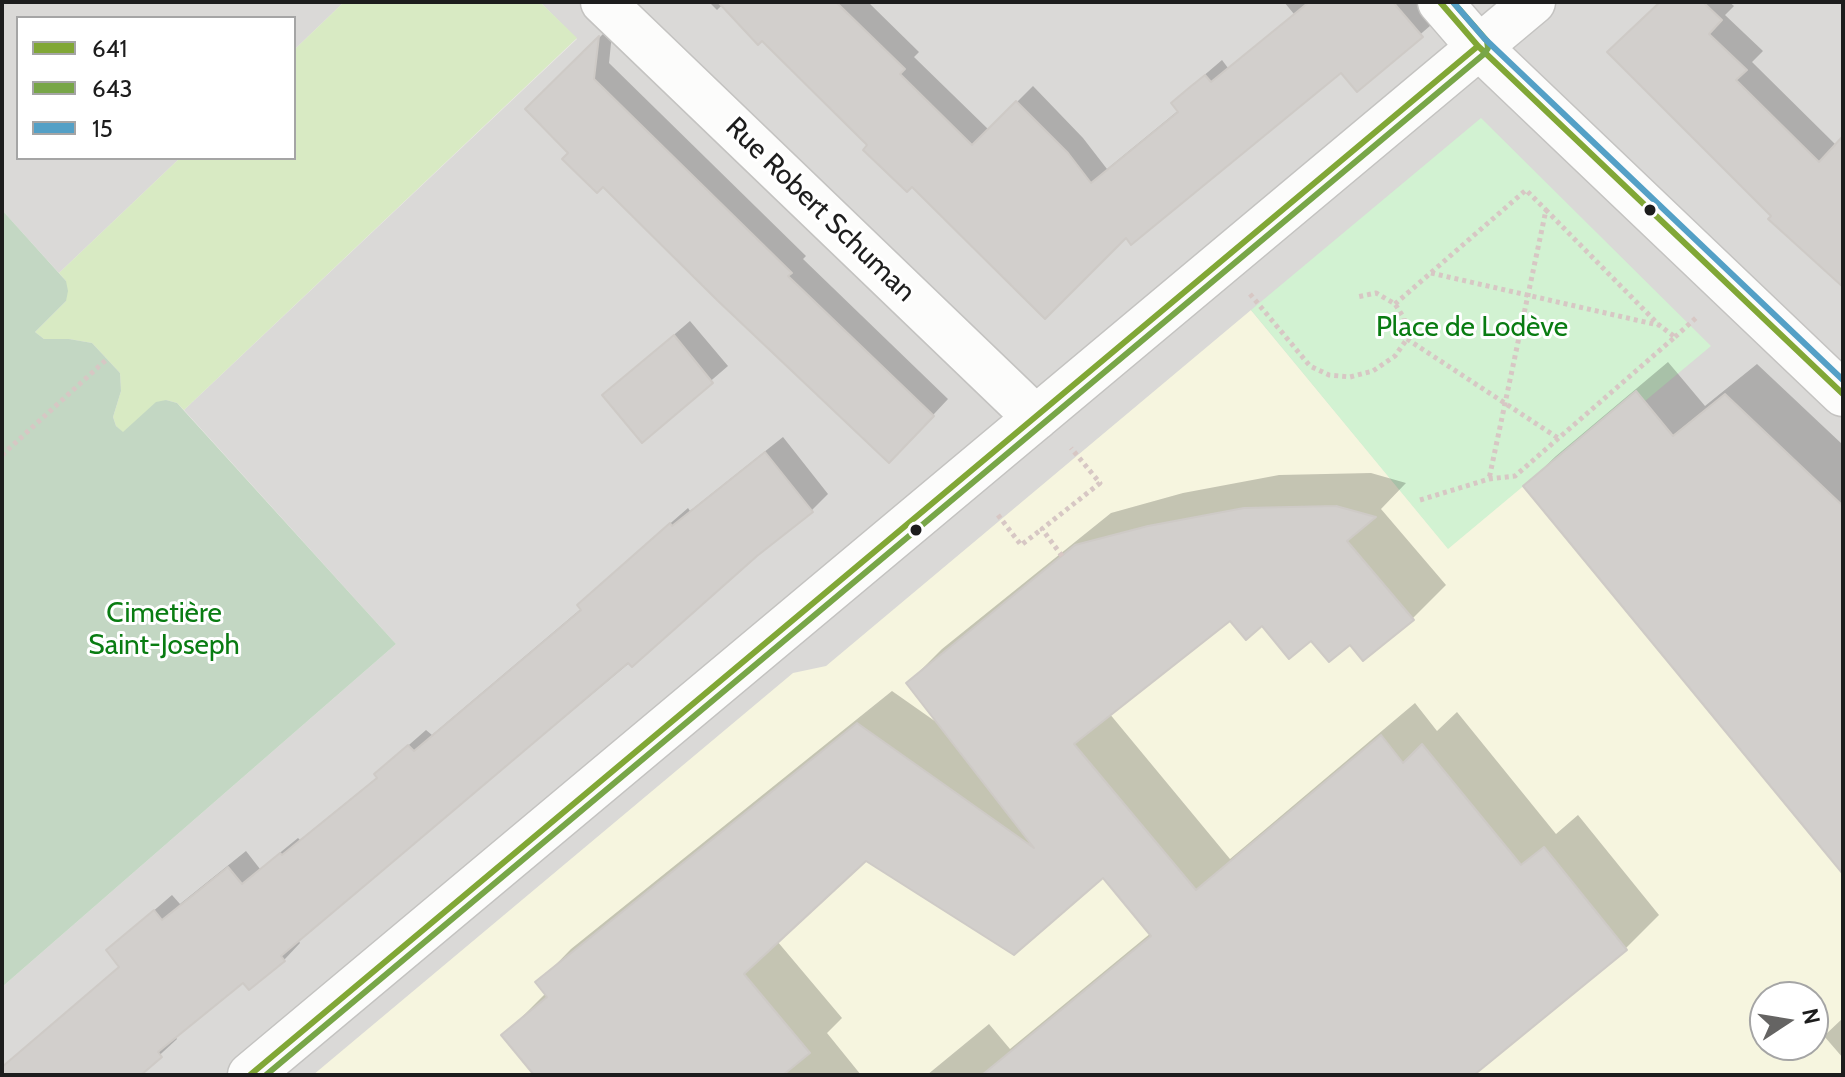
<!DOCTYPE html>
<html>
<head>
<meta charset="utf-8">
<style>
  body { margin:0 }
  #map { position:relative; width:1845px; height:1077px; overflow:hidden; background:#ebe9e5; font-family:Cabin,sans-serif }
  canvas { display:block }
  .frame { position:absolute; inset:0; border:4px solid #1d1d1d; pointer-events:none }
  .legend { position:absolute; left:16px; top:16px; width:280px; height:144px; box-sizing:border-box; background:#fff; border:2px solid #a5a5a5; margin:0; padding:10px 14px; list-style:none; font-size:24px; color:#1d1d1d }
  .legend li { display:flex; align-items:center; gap:16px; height:40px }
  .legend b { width:40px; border:2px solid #a5a5a5 }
  .north { position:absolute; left:1749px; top:981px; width:80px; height:80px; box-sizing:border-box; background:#fff; border:2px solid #a5a5a5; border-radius:50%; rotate:78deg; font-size:22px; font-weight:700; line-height:32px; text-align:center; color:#1d1d1d }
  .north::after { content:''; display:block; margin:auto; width:28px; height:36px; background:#656463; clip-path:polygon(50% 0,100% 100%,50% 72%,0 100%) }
</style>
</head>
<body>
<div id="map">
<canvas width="1845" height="1077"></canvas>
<div class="frame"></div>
<ul class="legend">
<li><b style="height:10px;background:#81a736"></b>641</li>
<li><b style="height:10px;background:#78a648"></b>643</li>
<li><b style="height:10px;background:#54a0c6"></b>15</li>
</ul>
<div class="north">N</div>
</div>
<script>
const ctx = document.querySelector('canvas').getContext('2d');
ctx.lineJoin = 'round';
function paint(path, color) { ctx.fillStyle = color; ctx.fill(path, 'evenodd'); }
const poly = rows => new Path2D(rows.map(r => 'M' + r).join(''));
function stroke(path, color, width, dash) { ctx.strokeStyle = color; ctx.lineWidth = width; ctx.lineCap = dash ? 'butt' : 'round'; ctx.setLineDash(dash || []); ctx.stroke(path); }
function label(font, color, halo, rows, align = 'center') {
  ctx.font = font + ' Cabin,sans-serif'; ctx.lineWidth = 6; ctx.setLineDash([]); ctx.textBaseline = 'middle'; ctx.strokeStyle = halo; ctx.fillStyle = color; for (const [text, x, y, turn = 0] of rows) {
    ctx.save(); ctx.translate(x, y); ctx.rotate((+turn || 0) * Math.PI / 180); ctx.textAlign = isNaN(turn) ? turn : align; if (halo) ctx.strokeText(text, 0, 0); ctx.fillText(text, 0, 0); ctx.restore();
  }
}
paint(poly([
  [2,2,344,2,294,50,294,18,18,18,18,158,180,158,59,273,2,210],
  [540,2,1843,2,1843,1075,2,1075,2,987,396,644,184,410,577,39],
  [1765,997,1813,997,1813,1045,1765,1045]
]), '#dad9d7');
paint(poly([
  [1251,310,1448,548,1636,391,1673,435,1725,394,1779,446,1763,460,1843,654,1843,1075,313,1075,793,673,826,666],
  [1765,997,1813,997,1813,1045,1765,1045]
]), '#f6f5df');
paint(poly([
  [344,2,540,2,577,38,184,410,177,403,166,400,123,433,116,426,113,417,121,391,120,373,92,343,69,339,44,339,35,332,66,301,66,281,59,273,180,158,294,158,294,50]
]), '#d8eac3');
paint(poly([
  [2,210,66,281,68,291,66,301,35,332,44,339,69,339,92,343,120,373,121,391,113,417,116,426,123,432,156,402,166,400,177,403,396,644,2,987]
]), '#c3d7c3');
paint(poly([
  [1481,118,1711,346,1645,401,1636,392,1448,549,1251,310]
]), '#d2f2d2');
paint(poly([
  [709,2,868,2,919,52,914,57,989,130,1033,86,1083,138,1107,169,1179,110,1190,87,1208,72,1222,60,1228,68,1294,14,1284,2,1423,2,1438,19,1357,89,1341,70,1126,235,869,145,762,38,723,4,717,10],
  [1661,2,1729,2,1734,6,1725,15,1763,51,1752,62,1837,146,1843,140,1843,284,1773,216],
  [613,24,609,63,806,256,803,259,948,399,905,445,571,153,528,109],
  [690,321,728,366,642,440,604,395],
  [1668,362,1705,406,1757,364,1843,445,1843,871,1525,486,1556,456],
  [783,437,828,494,811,511,298,940,300,943,284,960,243,980,175,1036,177,1039,138,1075,2,1075,2,1067,120,966,108,950,172,895,180,904,246,851,260,869,298,838,300,840,379,776,394,758,426,730,432,735,582,608,596,588,688,508,690,511],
  [1371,473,1406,483,1381,509,1446,585,1412,619,1350,642,1311,639,1262,623,1230,618,1109,713,1230,859,1415,703,1437,731,1457,712,1556,834,1578,815,1659,915,1626,948,1470,1075,927,1075,989,1024,1010,1049,1151,933,1104,875,865,859,777,941,842,1018,827,1033,861,1075,536,1075,504,1035,546,993,538,983,571,949,892,691,939,724,908,683,942,649,1111,513,1183,493,1279,475],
  [1843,1018,1843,1058,1824,1036]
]), '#0003');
const building = poly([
  [718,2,836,2,905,69,900,74,972,145,1016,101,1068,153,1091,183,1178,112,1171,103,1190,87,1205,75,1211,82,1309,2,1393,2,1423,37,1357,92,1341,73,1131,245,1126,238,1045,319,912,187,907,192,863,150,867,145,762,41,758,45,718,2],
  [1660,2,1703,2,1722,20,1709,34,1747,70,1736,80,1819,162,1843,136,1843,287,1768,219,1771,216,1607,52,1660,2],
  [599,36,594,79,792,273,788,276,934,416,889,463,717,300,603,187,597,193,562,159,568,153,525,109,599,36],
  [674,335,713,383,642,443,602,395,674,335],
  [1636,391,1673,436,1725,394,1843,506,1843,874,1523,486,1636,391],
  [765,452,813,512,757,556,632,667,628,663,369,882,281,956,285,961,249,990,243,983,158,1052,162,1057,141,1075,2,1075,2,1067,119,967,106,950,154,910,162,920,228,867,242,884,280,853,282,855,377,778,374,774,408,745,414,751,581,610,577,605,670,523,672,526,765,452],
  [1336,506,1376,517,1347,541,1414,620,1363,661,1350,645,1329,662,1311,641,1289,659,1262,626,1246,640,1230,621,1074,744,1196,890,1381,735,1403,763,1422,744,1521,865,1544,847,1627,950,1474,1075,982,1075,1151,936,1103,878,1014,955,866,861,744,974,810,1053,783,1075,534,1075,501,1035,547,997,535,982,857,723,1034,848,906,683,1075,545,1148,526,1244,508,1336,506]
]);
paint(building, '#d2cfcc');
stroke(building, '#cecac6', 2);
const minor = poly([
  [603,2,1036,418],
  [1440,2,1478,46,1843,394],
  [250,1075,1533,2]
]);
stroke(minor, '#c4c3c1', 47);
stroke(poly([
  [1431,273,1658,325],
  [1250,294,1310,366,1329,375,1350,377,1373,371,1395,356,1407,339,1404,318,1395,304,1376,293,1357,297],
  [1395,304,1526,190,1546,210],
  [1675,337,1698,316],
  [1407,339,1558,438],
  [2,455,107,359],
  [1420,500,1489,479,1515,476,1675,337,1659,325,1546,210,1489,479],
  [998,515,1021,545,1042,529],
  [1062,556,1042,529,1100,483,1071,448]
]), '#d7c7c4', 5, [4, 4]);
stroke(minor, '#fcfcfb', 44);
stroke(poly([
  [1440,2,1478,46,1843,394],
  [250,1075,1478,46]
]), '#81a736', 6);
stroke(poly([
  [266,1075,1484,54,1488,48,1487,41,1453,2]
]), '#78a648', 6);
stroke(poly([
  [1453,2,1485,39,1843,380]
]), '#54a0c6', 6);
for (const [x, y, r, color] of [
  [1650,210,7,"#1d1d1d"],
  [916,530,7,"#1d1d1d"]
]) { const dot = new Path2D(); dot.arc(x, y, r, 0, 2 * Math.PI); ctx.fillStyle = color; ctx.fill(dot); stroke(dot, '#fff', 3); }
label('28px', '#1d1d1d', '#fff', [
  ["Rue Robert Schuman",820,210,44]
]);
label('28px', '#097c12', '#fff', [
  ["Place de Lodève",1472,328],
  ["Cimetière",164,614],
  ["Saint-Joseph",164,646]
]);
</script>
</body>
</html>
